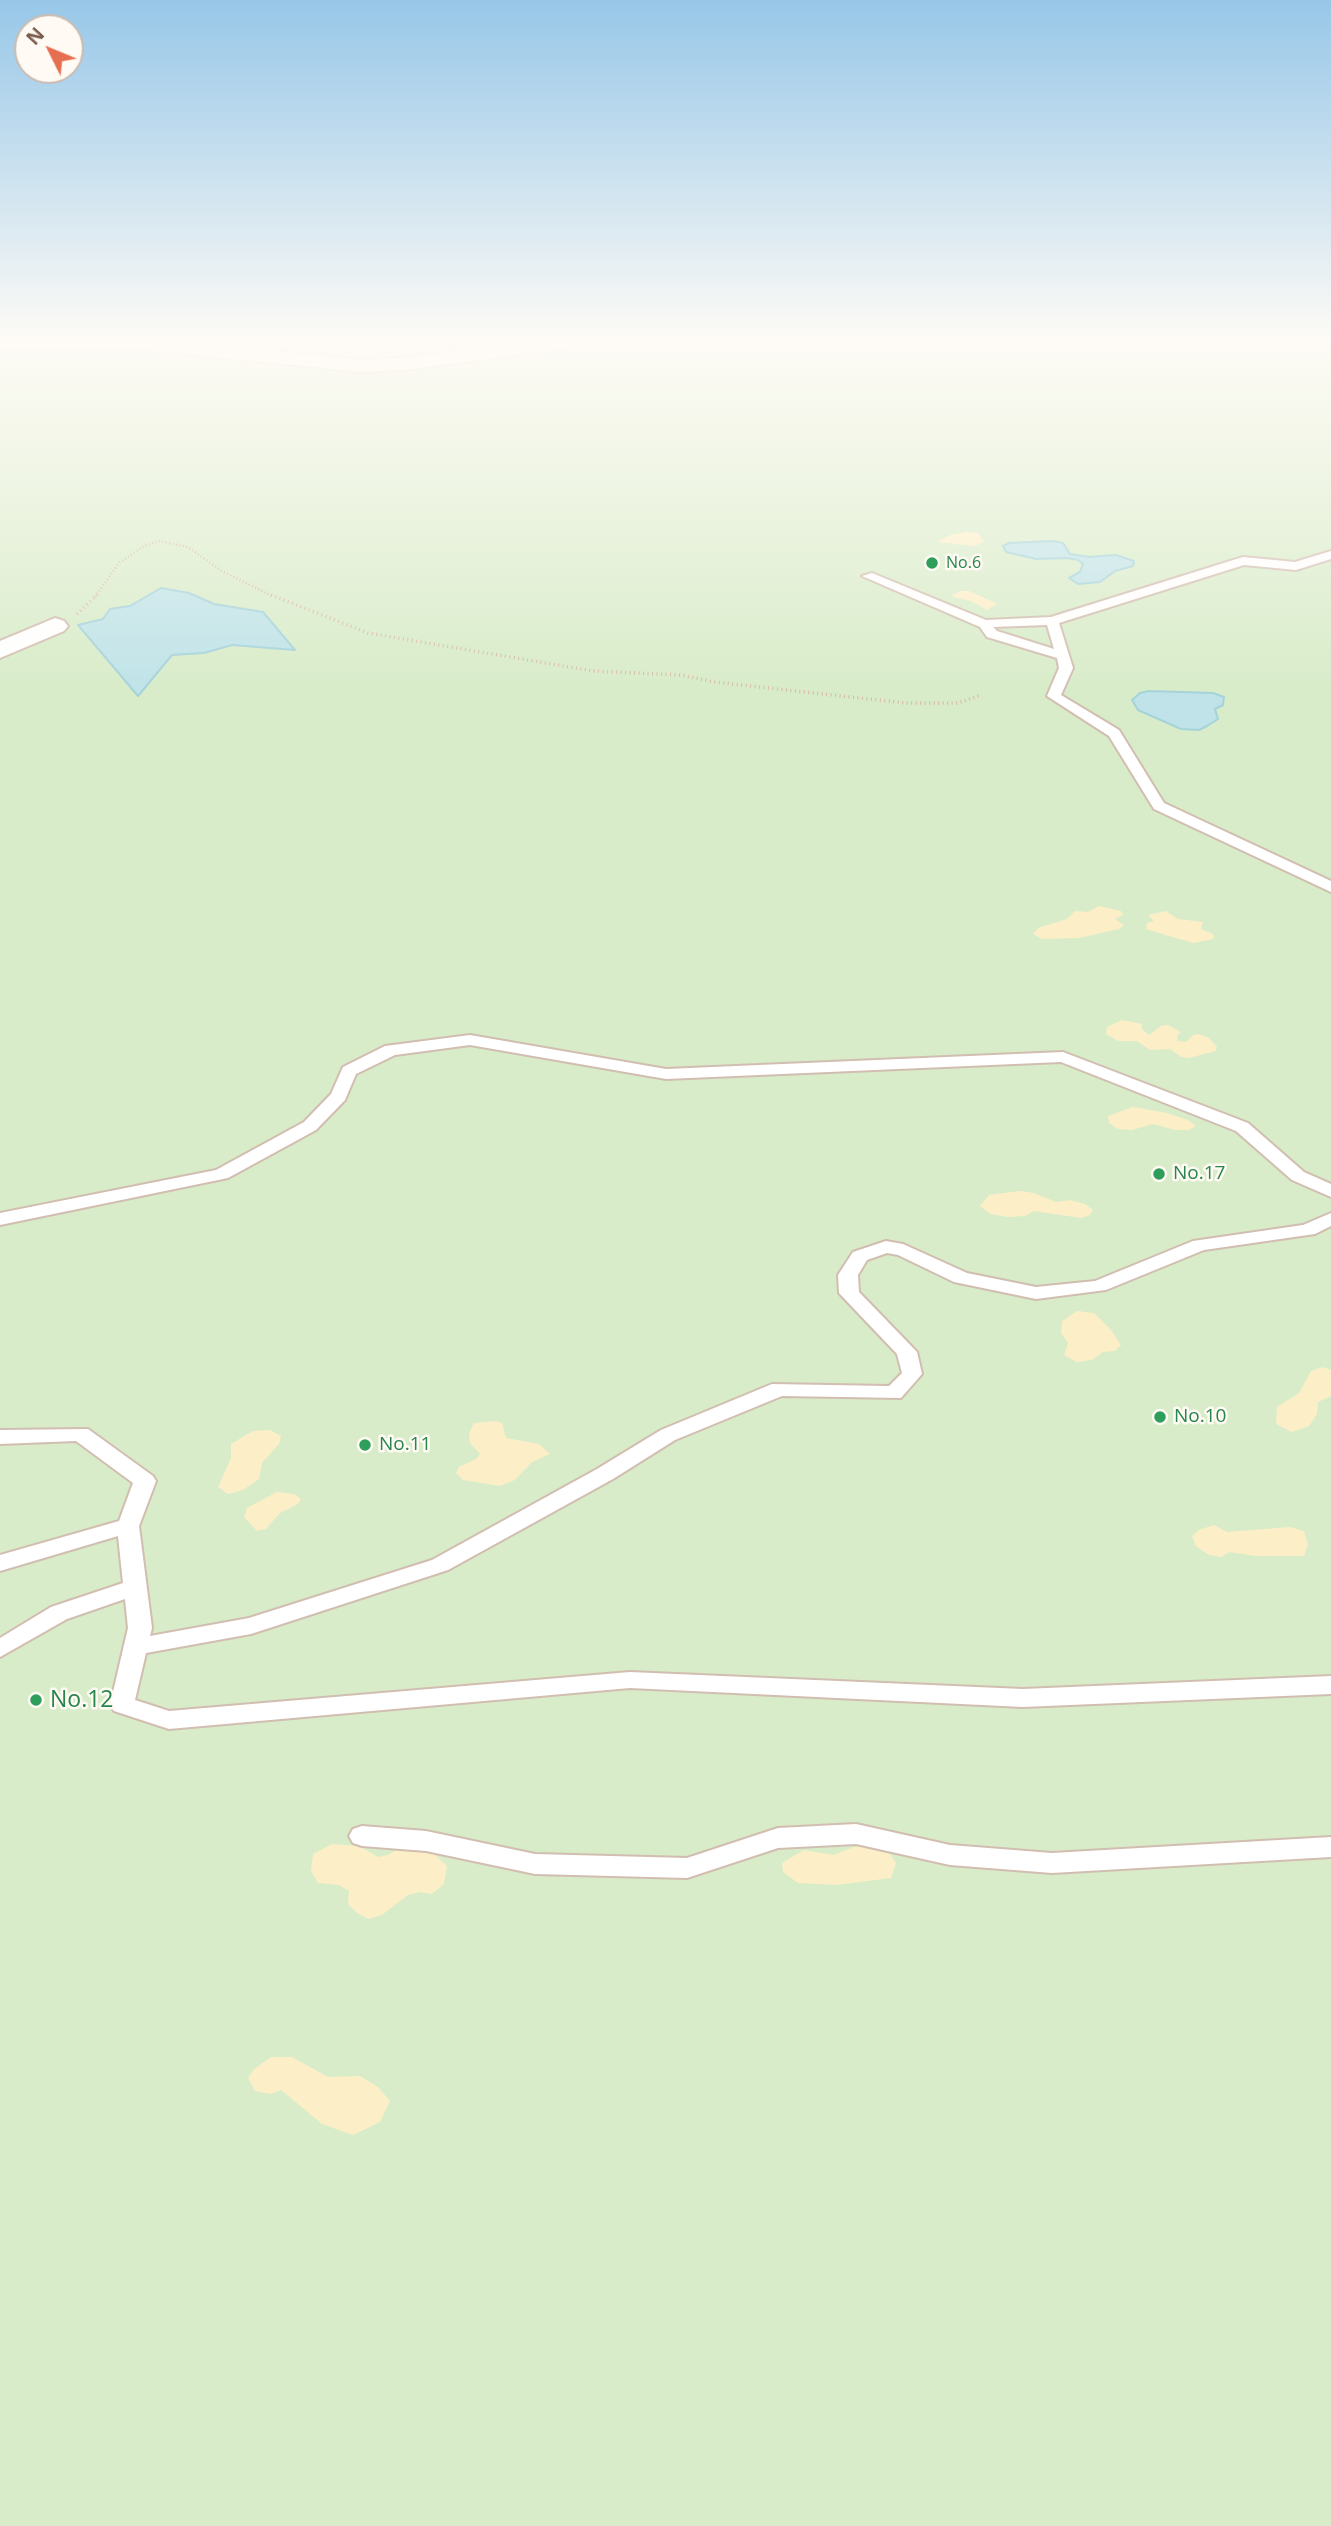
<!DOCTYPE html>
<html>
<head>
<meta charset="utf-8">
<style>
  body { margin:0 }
  #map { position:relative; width:1331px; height:2526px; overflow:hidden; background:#fdf6ec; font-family:"Open Sans",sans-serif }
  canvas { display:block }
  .north { position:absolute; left:14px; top:14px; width:70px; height:70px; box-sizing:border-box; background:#fffaf3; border:2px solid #cabbb1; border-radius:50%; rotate:313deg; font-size:19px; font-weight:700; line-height:28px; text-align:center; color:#7a5c4d }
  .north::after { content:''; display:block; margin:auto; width:24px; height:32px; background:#e76f51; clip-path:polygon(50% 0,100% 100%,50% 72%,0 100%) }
</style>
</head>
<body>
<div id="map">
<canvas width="1331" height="2526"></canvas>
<div class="north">N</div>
</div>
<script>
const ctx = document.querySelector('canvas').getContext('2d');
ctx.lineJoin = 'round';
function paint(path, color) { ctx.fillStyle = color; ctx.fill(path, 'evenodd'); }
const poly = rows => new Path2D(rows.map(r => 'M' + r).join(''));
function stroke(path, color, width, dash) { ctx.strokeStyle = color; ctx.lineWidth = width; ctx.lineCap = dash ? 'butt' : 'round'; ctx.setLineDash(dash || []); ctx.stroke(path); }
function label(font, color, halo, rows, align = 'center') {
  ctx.font = font + ' "Open Sans",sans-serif'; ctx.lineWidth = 5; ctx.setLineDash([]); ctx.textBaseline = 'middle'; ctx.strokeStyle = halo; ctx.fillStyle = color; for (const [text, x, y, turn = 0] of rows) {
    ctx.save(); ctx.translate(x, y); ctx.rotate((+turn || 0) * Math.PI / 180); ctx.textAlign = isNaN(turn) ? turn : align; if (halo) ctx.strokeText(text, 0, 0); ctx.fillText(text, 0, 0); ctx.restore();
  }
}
paint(poly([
  [0,341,1331,341,1331,2526,0,2526]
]), '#d8ecc9');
paint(poly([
  [966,532,978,533,984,542,975,546,937,542,950,535],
  [960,591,969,591,998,604,987,610,971,601,951,596],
  [1099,906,1121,911,1123,915,1115,919,1124,925,1119,929,1079,938,1042,939,1033,934,1038,928,1067,919,1075,911,1088,912],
  [1166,911,1178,919,1203,922,1201,929,1213,934,1214,939,1193,943,1146,929,1147,923,1154,921,1148,915],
  [1122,1020,1142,1024,1142,1029,1149,1035,1161,1026,1168,1025,1181,1032,1177,1036,1178,1041,1186,1042,1193,1035,1198,1034,1209,1038,1217,1047,1215,1051,1189,1058,1181,1057,1170,1049,1150,1050,1137,1041,1118,1041,1106,1034,1107,1027],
  [1133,1107,1167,1113,1188,1120,1196,1126,1188,1130,1175,1130,1153,1124,1132,1130,1118,1129,1109,1123,1108,1116],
  [1020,1191,1034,1193,1056,1202,1070,1200,1085,1204,1093,1210,1090,1215,1081,1218,1034,1211,1025,1216,1008,1217,990,1214,980,1206,989,1195],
  [1077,1311,1094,1313,1111,1330,1121,1345,1115,1351,1103,1352,1092,1360,1077,1362,1064,1355,1068,1343,1061,1333,1062,1321],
  [1323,1367,1331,1370,1331,1396,1318,1402,1317,1414,1309,1426,1292,1432,1276,1424,1277,1407,1299,1393,1311,1371],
  [495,1421,502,1423,506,1438,539,1444,550,1454,532,1462,515,1480,500,1486,463,1480,456,1473,459,1467,476,1459,480,1454,470,1443,469,1433,474,1423],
  [270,1430,281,1436,279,1444,262,1463,259,1479,243,1490,228,1494,218,1487,231,1458,231,1444,253,1431],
  [277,1492,294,1494,301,1499,298,1504,280,1513,266,1529,257,1531,244,1517,247,1508],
  [1214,1525,1227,1532,1290,1527,1304,1531,1308,1545,1304,1556,1255,1556,1230,1552,1221,1557,1209,1555,1196,1546,1192,1536,1199,1530],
  [332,1844,359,1846,378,1857,388,1855,404,1845,429,1849,447,1866,444,1884,432,1894,420,1892,408,1895,382,1915,369,1919,357,1913,348,1904,349,1891,339,1885,318,1883,311,1871,313,1854],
  [857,1846,879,1848,890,1854,896,1863,891,1878,836,1885,798,1883,783,1872,782,1863,804,1850,833,1855],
  [271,2057,292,2057,328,2077,360,2076,378,2087,390,2101,380,2122,353,2135,322,2124,281,2090,270,2094,255,2091,248,2078,254,2069]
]), '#fcefc7');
const water = poly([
  [1053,541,1063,543,1070,554,1089,557,1116,555,1134,561,1133,566,1115,571,1100,582,1078,584,1069,578,1080,572,1083,564,1078,560,1067,558,1036,559,1006,552,1003,546,1009,543,1053,541],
  [161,588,189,593,214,604,263,612,295,650,232,645,204,653,172,655,138,696,78,625,103,619,110,609,130,606,161,588],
  [1149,691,1213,693,1224,697,1223,705,1215,709,1218,719,1207,726,1199,730,1181,729,1138,710,1132,700,1140,693,1149,691]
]);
paint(water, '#bfe3e8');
stroke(water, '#a5d3da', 2);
const service = poly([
  [1331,551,1331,559,1296,570,1244,565,1059,623,1073,668,1061,695,1119,730,1164,803,1331,881,1331,892,1154,809,1109,736,1047,696,1059,668,1057,658,987,637,980,627,862,576,872,573,986,620,1051,617,1243,557,1295,562,1331,551],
  [1047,625,1054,649,997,631,993,627,1047,625],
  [470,1035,666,1069,1063,1052,1248,1123,1304,1172,1331,1184,1331,1197,1292,1180,1236,1131,1061,1062,666,1079,470,1045,395,1055,356,1074,345,1100,316,1130,228,1178,0,1225,0,1213,216,1170,304,1122,331,1094,343,1067,385,1046,470,1035],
  [1331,1213,1331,1226,1315,1234,1204,1250,1106,1290,1036,1299,954,1282,898,1255,887,1253,867,1260,858,1275,859,1292,917,1352,922,1374,901,1398,782,1396,675,1440,613,1479,448,1570,251,1634,146,1653,135,1700,169,1711,630,1672,1023,1689,1331,1676,1331,1694,1023,1707,630,1688,169,1729,114,1711,110,1705,128,1628,125,1599,67,1619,0,1657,0,1638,51,1607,123,1583,118,1536,0,1571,0,1555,119,1521,133,1483,76,1441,0,1444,0,1430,88,1429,153,1476,156,1481,139,1526,152,1628,150,1636,249,1618,432,1560,597,1469,661,1430,772,1384,889,1386,902,1373,897,1354,839,1293,838,1275,853,1252,886,1241,903,1244,967,1273,1036,1287,1095,1281,1193,1241,1303,1225,1331,1213],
  [856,1824,950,1845,1052,1853,1331,1837,1331,1857,1052,1873,950,1865,856,1844,778,1848,687,1878,535,1874,426,1851,362,1846,353,1843,349,1836,353,1829,362,1826,426,1831,535,1854,687,1858,778,1828,856,1824]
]);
const minor = poly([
  [0,341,174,341,363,360,413,357,531,341,584,341,574,347,413,369,363,372,146,350,0,349,0,341],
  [55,618,64,621,68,626,64,631,0,658,0,641,55,618]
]);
stroke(service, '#d1beb0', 4);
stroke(minor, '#d1beb0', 4);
stroke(poly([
  [95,597,119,563,144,546,159,541,188,547,222,571,274,597]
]), '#d9b8a5', 2.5, [1, 2.5]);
stroke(poly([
  [271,595,368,633,593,671,681,675,714,682,905,703,958,703,981,695],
  [77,614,97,595]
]), '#d9b8a5', 3.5, [1, 3.5]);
paint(service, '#fff');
paint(minor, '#fff');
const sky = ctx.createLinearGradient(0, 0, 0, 695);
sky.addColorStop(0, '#97c7e8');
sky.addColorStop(0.49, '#fefbf6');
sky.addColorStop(1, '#fefbf600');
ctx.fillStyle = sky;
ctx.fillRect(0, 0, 1331, 695);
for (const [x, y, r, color] of [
  [932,563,7,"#2e9e5b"],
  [1159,1174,7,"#2e9e5b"],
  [1160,1417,7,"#2e9e5b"],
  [365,1445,7,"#2e9e5b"],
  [36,1700,7,"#2e9e5b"]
]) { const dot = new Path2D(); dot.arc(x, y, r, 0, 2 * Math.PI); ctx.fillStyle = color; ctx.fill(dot); stroke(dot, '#fffaf3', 2.5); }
label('16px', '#27864d', '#fffaf3', [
  ["No.6",946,563]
], 'left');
label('19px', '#27864d', '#fffaf3', [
  ["No.17",1173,1174],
  ["No.10",1174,1417],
  ["No.11",379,1445]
], 'left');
label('23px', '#27864d', '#fffaf3', [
  ["No.12",50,1700]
], 'left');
</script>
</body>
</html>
